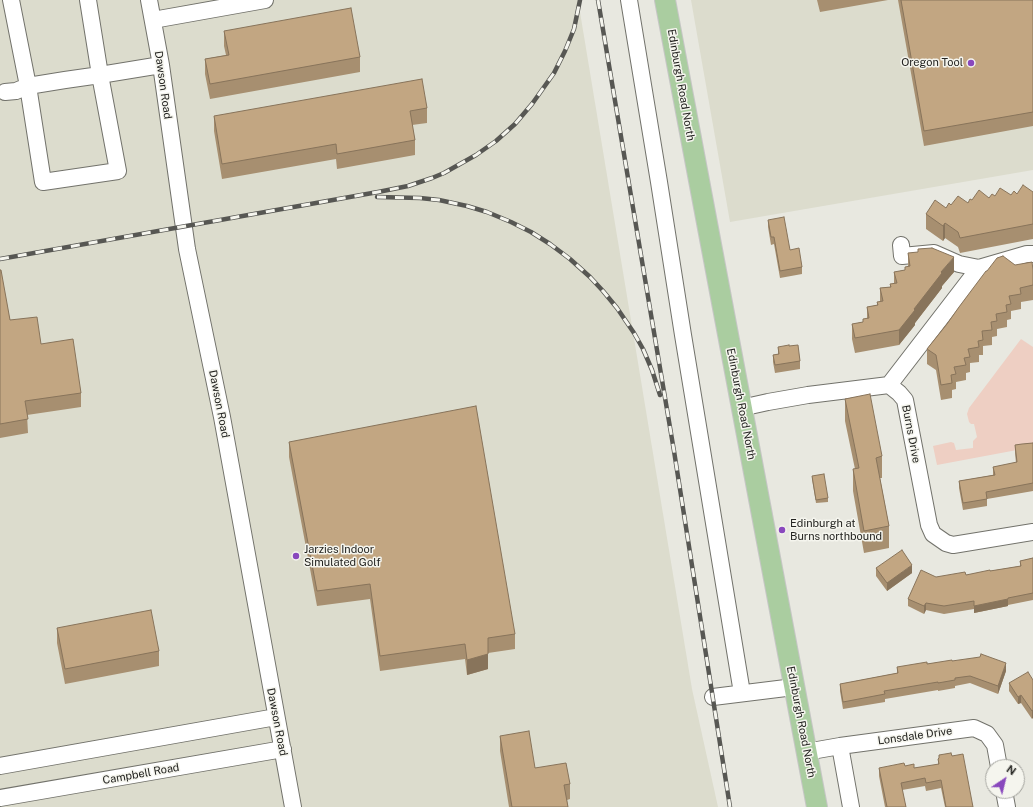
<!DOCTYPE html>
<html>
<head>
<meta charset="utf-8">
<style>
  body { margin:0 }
  #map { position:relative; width:1033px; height:807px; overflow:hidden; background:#e8e8e0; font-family:"Public Sans",sans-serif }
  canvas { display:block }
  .north { position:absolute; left:985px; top:759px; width:40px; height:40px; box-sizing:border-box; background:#f5f5ee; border:1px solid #a1a19c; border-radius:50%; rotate:35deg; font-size:11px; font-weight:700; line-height:16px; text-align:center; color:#232320 }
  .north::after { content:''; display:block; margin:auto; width:14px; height:18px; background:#8948bd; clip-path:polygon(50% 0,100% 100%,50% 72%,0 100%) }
</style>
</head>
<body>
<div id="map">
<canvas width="1033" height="807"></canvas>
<div class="north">N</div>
</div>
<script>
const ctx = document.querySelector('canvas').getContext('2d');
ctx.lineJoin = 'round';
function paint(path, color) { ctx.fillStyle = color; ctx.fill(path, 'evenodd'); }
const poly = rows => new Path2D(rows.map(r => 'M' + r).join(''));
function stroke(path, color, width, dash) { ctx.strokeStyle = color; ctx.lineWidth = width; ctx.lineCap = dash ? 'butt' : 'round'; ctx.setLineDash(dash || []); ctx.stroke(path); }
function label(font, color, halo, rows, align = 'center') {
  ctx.font = font + ' "Public Sans",sans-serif'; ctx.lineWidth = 3; ctx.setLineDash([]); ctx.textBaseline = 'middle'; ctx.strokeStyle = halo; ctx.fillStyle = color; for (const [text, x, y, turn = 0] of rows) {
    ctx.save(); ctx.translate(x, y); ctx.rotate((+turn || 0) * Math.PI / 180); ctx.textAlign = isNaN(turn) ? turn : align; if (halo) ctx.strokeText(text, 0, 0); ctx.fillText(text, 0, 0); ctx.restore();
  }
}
paint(poly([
  [0,0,578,0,692,689,718,807,0,807],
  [691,0,1033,0,1033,170,730,222]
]), '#dcdccd');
paint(poly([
  [1021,339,1033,347,1033,447,937,465,933,446,951,442,954,443,956,450,973,448,973,441,977,437,974,424,971,424,969,422,967,414,969,408]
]), '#eecfc3');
const minor = poly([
  [88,0,100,75,118,171,43,182,28,86,65,80,100,75,161,65],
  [149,0,161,65,187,249,222,417,293,807],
  [629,0,659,182,683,335,742,693],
  [153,20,265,0],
  [5,92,16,91,28,86,11,0],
  [901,245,902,256,934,253,959,264,979,268,1027,254,1033,254],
  [889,385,979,268],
  [741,408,768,402,808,395,889,385,899,393,905,400,929,525,933,534,946,543,953,545,1033,532],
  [713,697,794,687],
  [840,746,851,807],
  [806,752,840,746,974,728,987,734,995,745,999,767],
  [0,766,276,717],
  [1004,791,1007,807],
  [0,798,283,749]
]);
const major = poly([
  [665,0,817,807]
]);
stroke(minor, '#72726b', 18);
stroke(major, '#c6c6c5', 22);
stroke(minor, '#fff', 16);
stroke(major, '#aacda0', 20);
const rail = poly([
  [598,0,674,451,730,807],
  [377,197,420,198,439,200,467,206,487,212,511,222,531,232,550,244,570,259,590,277,603,291,617,308,634,333,643,349,652,370,660,395],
  [0,259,378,192,408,186,432,178,444,173,476,155,496,141,515,124,532,104,554,73,565,51,574,29,580,0]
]);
stroke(rail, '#575753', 4.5);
stroke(rail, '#f5f5ee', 3, [9]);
paint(poly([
  [817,0,888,0,820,12],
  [898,0,1033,0,1033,126,924,146],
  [224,31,360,57,360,72,210,99,205,74,205,59,226,55,224,46],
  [427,108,427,123,412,125,415,140,415,155,337,169,336,159,222,179,214,131,214,116],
  [1033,192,1033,239,960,253,958,247,945,238,943,241,926,229,926,214,946,208,951,205,968,203,972,200,989,198,995,196,1011,195,1017,194],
  [768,220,802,267,802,274,780,278,774,244,771,245,768,227],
  [908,253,954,272,942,286,942,288,915,323,915,325,899,345,855,353,852,339,852,324,863,322,867,319,867,307,877,305,877,302,880,302,880,288,890,287,890,284,894,284,894,272,905,270,905,267,908,267],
  [1015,265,1033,270,1033,300,1021,302,1021,309,1011,311,1011,319,1007,320,1007,327,997,329,997,336,992,337,992,345,983,346,983,355,979,355,979,362,970,363,970,372,966,373,966,380,956,382,956,389,952,390,952,398,941,400,936,370,927,364,927,349,947,324,987,271],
  [0,270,10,320,41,344,81,393,81,407,27,415,28,433,0,438],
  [778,347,800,361,800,369,775,373,773,362,773,355,778,354],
  [845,399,882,456,882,478,880,478,889,526,889,548,864,553,853,491,853,469,855,469,845,421],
  [289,442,515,634,515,649,488,653,488,669,467,675,465,659,380,671,370,599,317,606,289,457],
  [1033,443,1033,491,987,499,987,506,963,510,959,488,959,481,993,475,993,467,1016,463,1015,453,1015,445],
  [812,476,828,498,828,502,816,503,812,479],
  [1033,558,1033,600,1008,605,1008,606,974,613,974,609,944,614,926,610,924,614,908,606,908,599,936,577,966,575,1020,566,1020,561],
  [876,568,912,573,887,591,876,576],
  [57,628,159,651,159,666,65,684,57,643],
  [952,661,1006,671,998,694,970,683,955,686,955,688,938,691,938,690,885,699,885,702,843,709,840,691,840,684,897,673,897,667],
  [1033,680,1032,719,1021,703,1018,704,1009,691,1009,683],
  [500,736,535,768,570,784,570,799,567,800,568,807,509,807,500,751],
  [939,755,952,756,973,807,945,807,941,788,926,791,925,786,902,790,906,807,885,807,879,776,879,768,905,766,914,768,938,765,938,759,939,758]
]), '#a78f70');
paint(poly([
  [945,223,945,238,943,241,943,226],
  [954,257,954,272,942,286,942,288,915,323,915,325,899,345,899,330,941,272],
  [912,565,912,573,887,591,887,583],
  [1008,599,1008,606,974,613,974,606],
  [926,603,926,610,924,614,924,606],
  [488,654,488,669,467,675,467,660],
  [1006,663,1006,671,998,694,998,686],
  [1021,695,1021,703,1018,704,1018,697],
  [1033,710,1033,718,1032,719,1032,711]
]), '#88745b');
const building = poly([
  [901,0,1033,0,1033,112,924,131,901,0],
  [351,8,360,57,210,84,205,59,229,55,224,31,351,8],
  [422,79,427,108,410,111,415,140,337,154,336,144,222,164,214,116,422,79],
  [1023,185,1033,192,1033,224,960,238,958,232,945,223,943,226,926,214,935,200,946,208,949,203,951,205,958,196,968,203,970,199,972,200,979,190,989,198,992,194,995,196,1000,188,1011,195,1014,191,1017,194,1023,185],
  [784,217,790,250,799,248,802,267,780,271,774,237,771,237,768,220,784,217],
  [932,248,954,257,941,272,942,273,914,309,915,310,899,330,855,338,852,324,863,322,863,319,869,318,867,307,878,305,877,302,883,301,880,288,891,287,890,284,897,283,894,272,905,270,905,267,910,266,908,253,918,252,918,249,932,248],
  [1003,256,1015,265,1032,262,1033,270,1033,285,1020,288,1021,294,1009,296,1011,304,1006,305,1007,312,996,314,997,321,991,322,992,330,982,331,983,340,978,341,979,347,968,349,970,357,964,358,966,365,954,367,956,374,951,375,952,383,941,385,936,355,927,349,947,324,959,307,986,271,987,271,997,258,1003,256],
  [0,270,1,270,10,320,37,317,41,344,73,339,81,393,25,401,28,419,0,424,0,270],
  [789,345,789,346,798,345,800,361,775,365,773,355,779,354,778,347,789,345],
  [870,394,882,456,876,458,889,526,864,531,853,469,859,468,845,399,870,394],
  [476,406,515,634,488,638,488,654,467,660,465,644,380,656,370,584,317,591,289,442,476,406],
  [1033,443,1033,483,986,492,987,499,963,503,959,481,995,475,993,467,1017,462,1015,445,1022,444,1033,443],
  [824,474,828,498,816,500,812,476,824,474],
  [902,550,912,565,887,583,876,568,902,550],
  [1033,558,1033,593,1008,598,1008,599,974,606,974,601,944,606,926,603,924,606,908,599,921,570,936,577,965,572,966,575,990,570,990,571,1021,566,1020,561,1033,558],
  [151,610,159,651,65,669,57,628,151,610],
  [981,654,1006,663,998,686,970,676,955,678,955,680,938,683,938,682,884,691,885,694,843,702,840,684,898,673,897,667,927,662,927,664,952,660,952,661,980,657,981,654],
  [1028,672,1033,680,1033,710,1032,711,1021,695,1018,697,1009,683,1028,672],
  [529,731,535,768,566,763,570,784,564,785,568,807,512,807,500,736,529,731],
  [951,753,952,756,963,754,973,807,946,807,941,780,926,783,925,778,901,783,906,807,887,807,879,768,904,763,905,766,914,764,914,768,939,764,938,759,939,758,939,755,951,753]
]);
paint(building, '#c2a682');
stroke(building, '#88745b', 1);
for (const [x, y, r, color] of [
  [971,63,4,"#8948bd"],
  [782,530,4,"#8948bd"],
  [296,556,4,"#8948bd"]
]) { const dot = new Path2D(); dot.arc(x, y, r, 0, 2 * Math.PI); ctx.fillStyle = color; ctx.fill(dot); stroke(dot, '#f5f5ee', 1.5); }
label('11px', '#232320', '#f5f5ee', [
  ["Oregon Tool",963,63,"right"],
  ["Edinburgh at",790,524],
  ["Burns northbound",790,537],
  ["Jarzies Indoor",304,550],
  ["Simulated Golf",304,563]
], 'left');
label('11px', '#232320', '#f5f5ee', [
  ["Dawson Road",163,85,82],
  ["Edinburgh Road North",681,85,80],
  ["Dawson Road",219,404,79],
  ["Edinburgh Road North",741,404,79],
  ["Burns Drive",911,434,79],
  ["Dawson Road",277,722,79],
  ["Edinburgh Road North",801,722,79],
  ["Lonsdale Drive",915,736,-8],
  ["Campbell Road",141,774,-10]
]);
</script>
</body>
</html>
